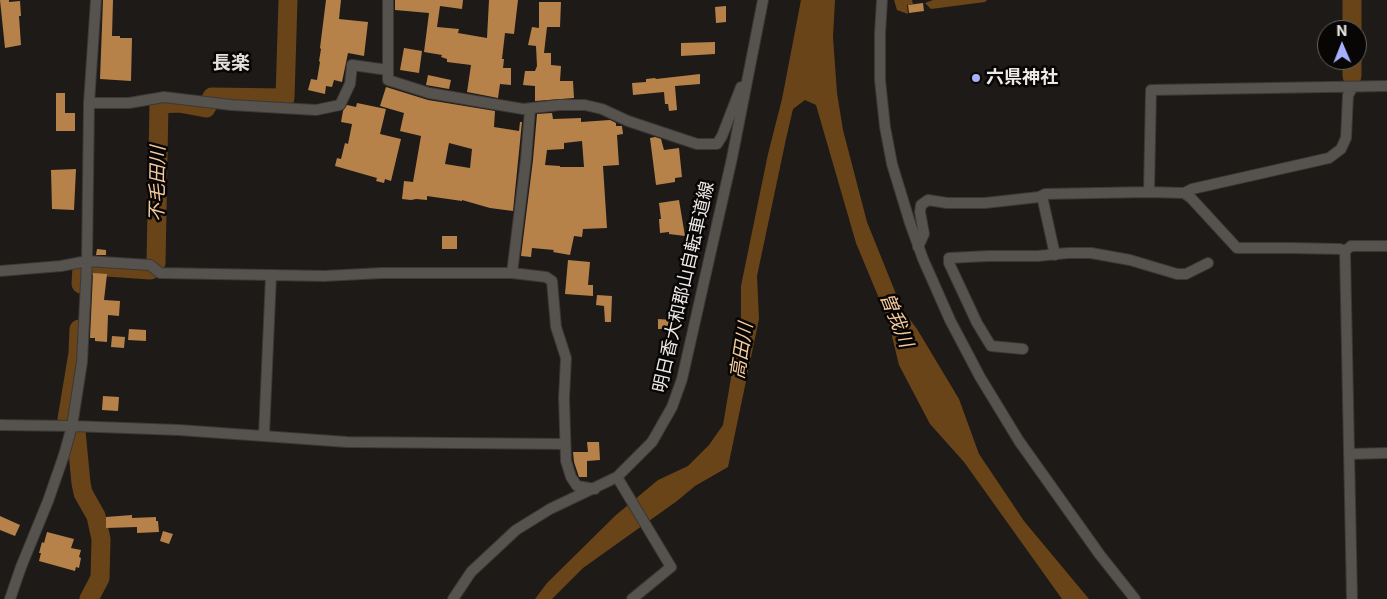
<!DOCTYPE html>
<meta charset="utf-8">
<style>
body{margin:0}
#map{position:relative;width:1387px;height:599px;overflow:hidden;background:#1e1a17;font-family:Inter,sans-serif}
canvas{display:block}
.north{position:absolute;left:1317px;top:20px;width:50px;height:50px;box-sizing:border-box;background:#070605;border:1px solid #63615f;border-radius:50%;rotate:359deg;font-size:14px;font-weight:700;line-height:20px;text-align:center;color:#ece9e7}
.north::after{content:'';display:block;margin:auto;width:18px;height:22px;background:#a5b1fc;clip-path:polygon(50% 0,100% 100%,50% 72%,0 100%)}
</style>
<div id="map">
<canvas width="1387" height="599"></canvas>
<div class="north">N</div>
</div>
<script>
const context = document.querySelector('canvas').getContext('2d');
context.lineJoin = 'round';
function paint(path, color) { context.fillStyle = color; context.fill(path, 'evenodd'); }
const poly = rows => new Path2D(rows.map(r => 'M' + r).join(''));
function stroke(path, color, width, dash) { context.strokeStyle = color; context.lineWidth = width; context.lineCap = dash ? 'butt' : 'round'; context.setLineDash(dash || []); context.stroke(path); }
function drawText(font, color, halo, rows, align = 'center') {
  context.font = font + ' Inter,"Noto Sans JP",sans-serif'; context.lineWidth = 5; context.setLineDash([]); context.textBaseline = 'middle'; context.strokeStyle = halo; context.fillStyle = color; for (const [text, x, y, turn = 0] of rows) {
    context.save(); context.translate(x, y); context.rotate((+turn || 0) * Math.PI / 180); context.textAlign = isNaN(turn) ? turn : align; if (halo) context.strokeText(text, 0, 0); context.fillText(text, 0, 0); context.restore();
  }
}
paint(poly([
 [894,0,912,0,913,4,907,5,908,14,897,10],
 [933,0,987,0,985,2,931,9,925,3]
]), '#6a4519');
paint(poly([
 [801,0,835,0,833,37,837,93,843,130,867,222,902,309,917,329,959,399,979,454,1024,521,1089,599,1062,599,964,462,930,424,899,365,888,320,856,243,816,105,805,100,793,109,786,139,757,276,759,319,728,467,695,486,677,501,583,568,552,599,535,599,547,583,616,515,658,480,688,466,709,445,723,425,741,319,741,286,768,154,782,99]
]), '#694418');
stroke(poly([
 [1352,0,1352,30],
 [1352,60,1352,76],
 [81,284,82,267,93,266,150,270,156,263,159,104,179,103,206,108,212,97,285,98,288,0],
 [67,419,78,353,79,329],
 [76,431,81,483,83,493,96,516,101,539,100,578,89,599]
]), '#694418', 19);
paint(poly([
 [0,0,9,0,9,2,20,1,21,16,19,16,21,45,5,48],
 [103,0,113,0,112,36,120,36,120,38,132,38,131,81,100,79],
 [326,0,341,0,339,19,368,22,364,56,348,53,342,82,334,80,332,87,326,86,325,94,308,90,311,79,317,80,320,62,319,61,321,49,320,48],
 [395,0,463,0,462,9,440,6,437,27,459,29,458,33,487,38,489,0,518,0,514,34,505,33,502,59,504,59,503,68,511,68,511,85,500,84,498,98,467,92,471,65,447,62,447,59,441,57,442,55,424,52,429,13,395,10],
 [539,2,561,2,560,27,547,27,544,53,551,53,551,65,561,66,560,81,573,81,574,98,535,101,535,86,523,85,525,71,535,71,537,66,536,46,528,45,532,27,539,28],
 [923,3,924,11,909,13,908,5],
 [726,6,726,22,716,23,715,7],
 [715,42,715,54,681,56,681,43],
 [404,48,422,51,419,73,400,70],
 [700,74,700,84,675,86,677,110,669,111,668,104,665,104,664,92,633,95,632,83,646,82,646,79,655,78,656,79],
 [428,75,451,80,449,89,426,85],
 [386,87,428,100,495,111,494,127,519,131,520,122,522,122,513,211,490,208,462,200,462,201,427,196,427,200,416,199,411,200,402,199,404,181,413,182,421,136,400,131,404,113,380,106],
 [449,143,472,149,470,168,445,164],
 [56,93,65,93,65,113,75,113,75,131,56,131],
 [357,103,386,109,380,134,401,139,391,181,385,179,384,183,376,181,377,178,335,166,337,158,341,159,345,143,348,144,352,124,341,122,343,111,347,105,356,107],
 [552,113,553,119,581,118,581,122,610,120,616,123,616,126,622,126,623,134,617,135,619,165,603,166,607,228,583,229,582,237,574,236,570,255,553,252,554,250,532,248,531,257,521,256,533,160,537,114],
 [582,141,584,167,560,167,560,166,545,165,547,150,564,149,564,143],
 [655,137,661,139,664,150,679,148,682,177,675,178,675,182,656,185,650,138],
 [76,169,74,210,52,209,51,170],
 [679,200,685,236,669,234,669,232,660,233,659,219,661,219,659,203],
 [442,236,457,236,457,249,442,249],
 [97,249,106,250,106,255,96,255],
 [568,260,590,262,588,285,593,285,593,296,565,294],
 [93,273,107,274,104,300,120,301,119,316,108,315,107,342,95,341,95,338,90,338],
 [597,295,612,296,611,322,605,322,604,306,596,305],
 [658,319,672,320,672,329,658,329],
 [129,329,146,330,146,341,128,340],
 [112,336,125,337,124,348,111,347],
 [103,396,119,397,118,411,102,410],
 [587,442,599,442,600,460,587,461,587,477,579,477,574,462,573,452,588,452],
 [132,515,132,518,156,517,156,521,158,521,159,532,137,533,137,527,106,528,106,517],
 [0,516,20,525,15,536,0,530],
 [163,531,173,534,169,544,160,541],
 [47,532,74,539,71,548,81,550,79,557,81,558,79,568,76,567,75,571,39,561,41,553,39,553,42,542,44,543]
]), '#b6824a');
const minor = poly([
 [388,0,388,80,429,93,523,109,559,105,585,105,602,109,628,121,697,144,717,144,722,136,741,87],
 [882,0,880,34,880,80,885,127,892,164,910,223,923,259,950,320,980,377,1019,441,1100,555,1135,599],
 [89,103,129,103,164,97,231,105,316,110,340,105,350,84,352,65,388,70],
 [1149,192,1151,90,1387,86],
 [1184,193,1191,198,1237,248,1292,248,1340,249,1345,251],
 [1042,196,1055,255],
 [918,247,924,234,920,212,921,205,928,200,947,203,985,203,1039,197,1045,194,1149,192,1184,193,1192,189,1329,158,1341,149,1346,138,1348,95,1353,87],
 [1345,251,1352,599],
 [1345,251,1351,246,1387,246],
 [0,271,61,266,87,261,150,265,160,273,324,276,382,273,512,273,546,277,552,281,556,327,566,358,564,398,566,461,571,477,577,486,595,489],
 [512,273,526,159,530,110],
 [1023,349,991,346,977,323,949,263,949,258,988,256,1038,256,1068,253,1091,253,1130,260,1177,274,1186,274,1208,263],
 [0,425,72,426,179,430,347,442,564,444],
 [264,435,271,276],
 [1350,454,1387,453],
 [617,477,671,567,632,599],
 [10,599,21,567,48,501,64,455,72,426,82,362,87,261,89,103,96,0],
 [453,599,471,572,516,530,550,509,617,477,652,442,672,407,682,379,732,158,763,0]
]);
stroke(minor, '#3a3836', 12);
stroke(minor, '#56524e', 10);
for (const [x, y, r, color] of [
 [976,78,5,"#a5b1fc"]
]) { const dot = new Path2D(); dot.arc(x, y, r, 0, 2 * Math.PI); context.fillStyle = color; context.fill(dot); stroke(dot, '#070605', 2); }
drawText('bold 18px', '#ece9e7', '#070605', [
 ["六県神社",986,78]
], 'left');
drawText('18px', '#ece9e7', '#070605', [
 ["明日香大和郡山自転車道線",684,287,-77]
]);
drawText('bold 19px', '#e6e1dc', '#070605', [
 ["長楽",231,63]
]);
drawText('italic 19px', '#f5c99d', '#070605', [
 ["不毛田川",158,184,-89],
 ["曽我川",896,320,68],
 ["高田川",742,351,-81]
]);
</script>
